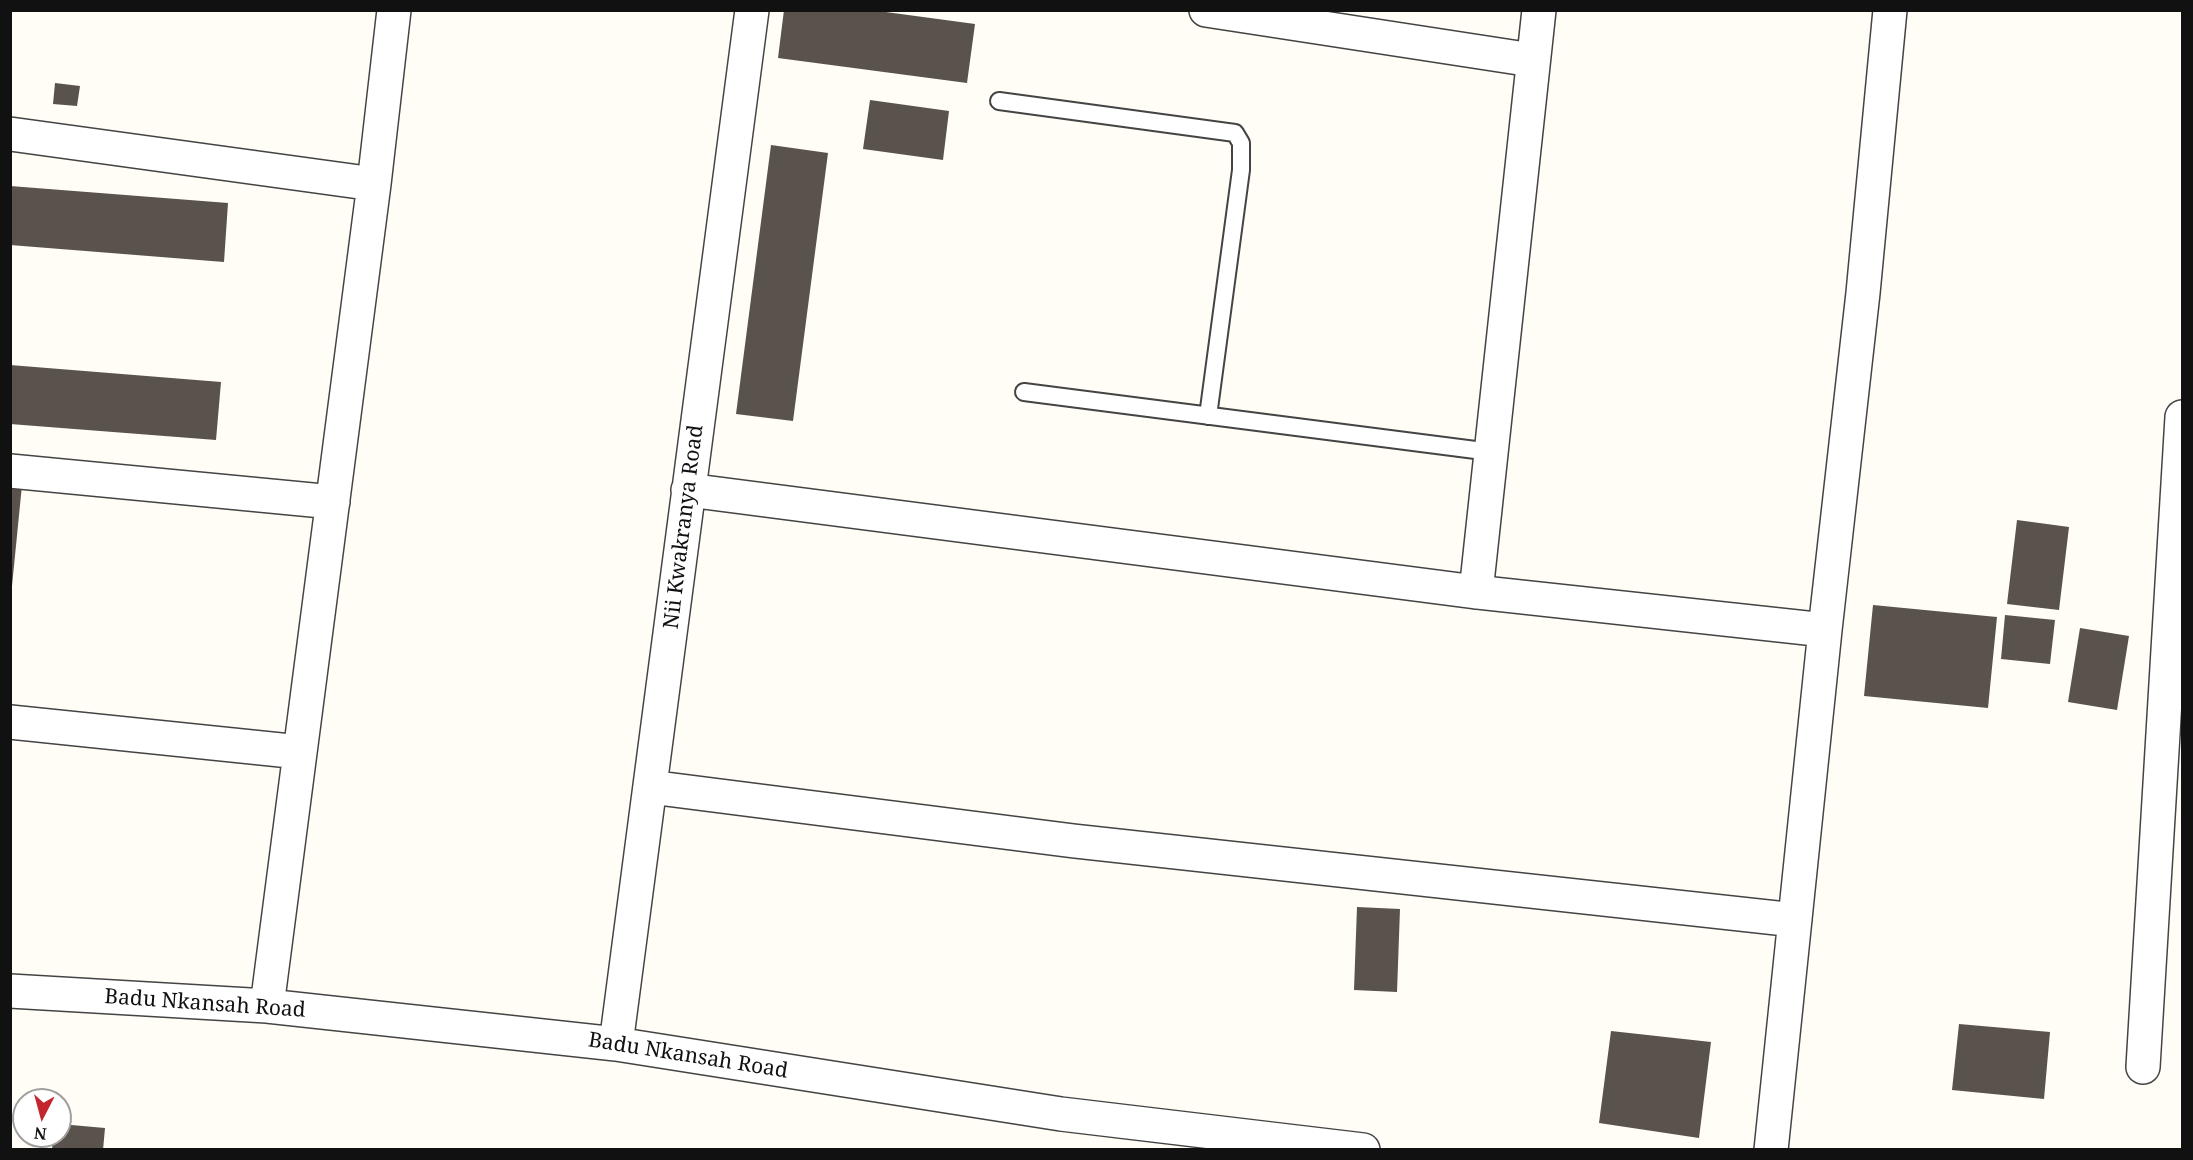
<!DOCTYPE html>
<style>
body{margin:0}
#map{position:relative;width:2193px;height:1160px;overflow:hidden;background:#fffdf5;font-family:"Noto Serif",serif}
canvas{display:block}
.frame{position:absolute;inset:0;border:12px solid #111;pointer-events:none}
.north{position:absolute;left:12px;top:1088px;width:60px;height:60px;box-sizing:border-box;background:#fff;border:2px solid #a0a0a0;border-radius:50%;rotate:186deg;font-size:16px;font-weight:700;line-height:24px;text-align:center;color:#111}
.north::after{content:'';display:block;margin:auto;width:21px;height:27px;background:#c4262e;clip-path:polygon(50% 0,100% 100%,50% 72%,0 100%)}
</style>
<div id="map">
<canvas width="2193" height="1160"></canvas>
<div class="frame"></div>
<div class="north">N</div>
</div>
<script>
const context = document.querySelector('canvas').getContext('2d');
context.lineJoin = 'round';
function paint(path, color) { context.fillStyle = color; context.fill(path, 'evenodd'); }
const poly = rows => new Path2D(rows.map(r => 'M' + r).join(''));
function stroke(path, color, width, dash) { context.strokeStyle = color; context.lineWidth = width; context.lineCap = dash ? 'butt' : 'round'; context.setLineDash(dash || []); context.stroke(path); }
function drawText(font, color, halo, rows, align = 'center') {
  context.font = font + ' "Noto Serif",serif'; context.lineWidth = 6; context.setLineDash([]); context.textBaseline = 'middle'; context.strokeStyle = halo; context.fillStyle = color; for (const [text, x, y, turn = 0] of rows) {
    context.save(); context.translate(x, y); context.rotate((+turn || 0) * Math.PI / 180); context.textAlign = isNaN(turn) ? turn : align; if (halo) context.strokeText(text, 0, 0); context.fillText(text, 0, 0); context.restore();
  }
}
paint(poly([
 [784,10,871,10,975,24,967,83,778,58],
 [55,83,80,86,77,106,53,104],
 [870,100,949,111,943,160,863,149],
 [771,145,828,153,793,421,736,414],
 [10,186,228,203,224,262,10,245],
 [10,365,221,382,216,440,10,424],
 [10,484,22,485,12,586,10,586],
 [2017,520,2069,527,2059,610,2007,604],
 [1873,605,1997,617,1988,708,1864,696],
 [2005,615,2055,620,2050,664,2001,659],
 [2080,628,2129,636,2117,710,2068,702],
 [1357,907,1400,909,1397,992,1354,990],
 [1959,1024,2050,1032,2044,1099,1952,1090],
 [1611,1031,1711,1042,1699,1138,1599,1123],
 [60,1124,105,1128,103,1150,52,1150,53,1136,60,1136]
]), '#5a524d');
const lane = poly([
 [999,101,1235,133,1241,143,1241,170,1208,416],
 [1024,392,1491,452]
]);
const street = poly([
 [1206,10,1532,60],
 [10,134,374,184],
 [10,471,333,502],
 [688,490,1476,592,1825,630],
 [1476,592,1539,10],
 [10,722,300,752],
 [650,787,1074,841,1795,920],
 [10,991,267,1006,616,1044,1061,1114,1363,1150],
 [267,1006,374,184,394,10],
 [616,1044,752,10],
 [2143,1067,2182,417],
 [1771,1150,1825,630,1863,293,1890,10]
]);
stroke(lane, '#444', 20);
stroke(street, '#444', 36);
stroke(lane, '#fff', 16);
stroke(street, '#fff', 33);
drawText('21px', '#111', '#fff', [
 ["Nii Kwakranya Road",684,527,-83],
 ["Badu Nkansah Road",205,1004,4],
 ["Badu Nkansah Road",688,1056,9]
]);
</script>
